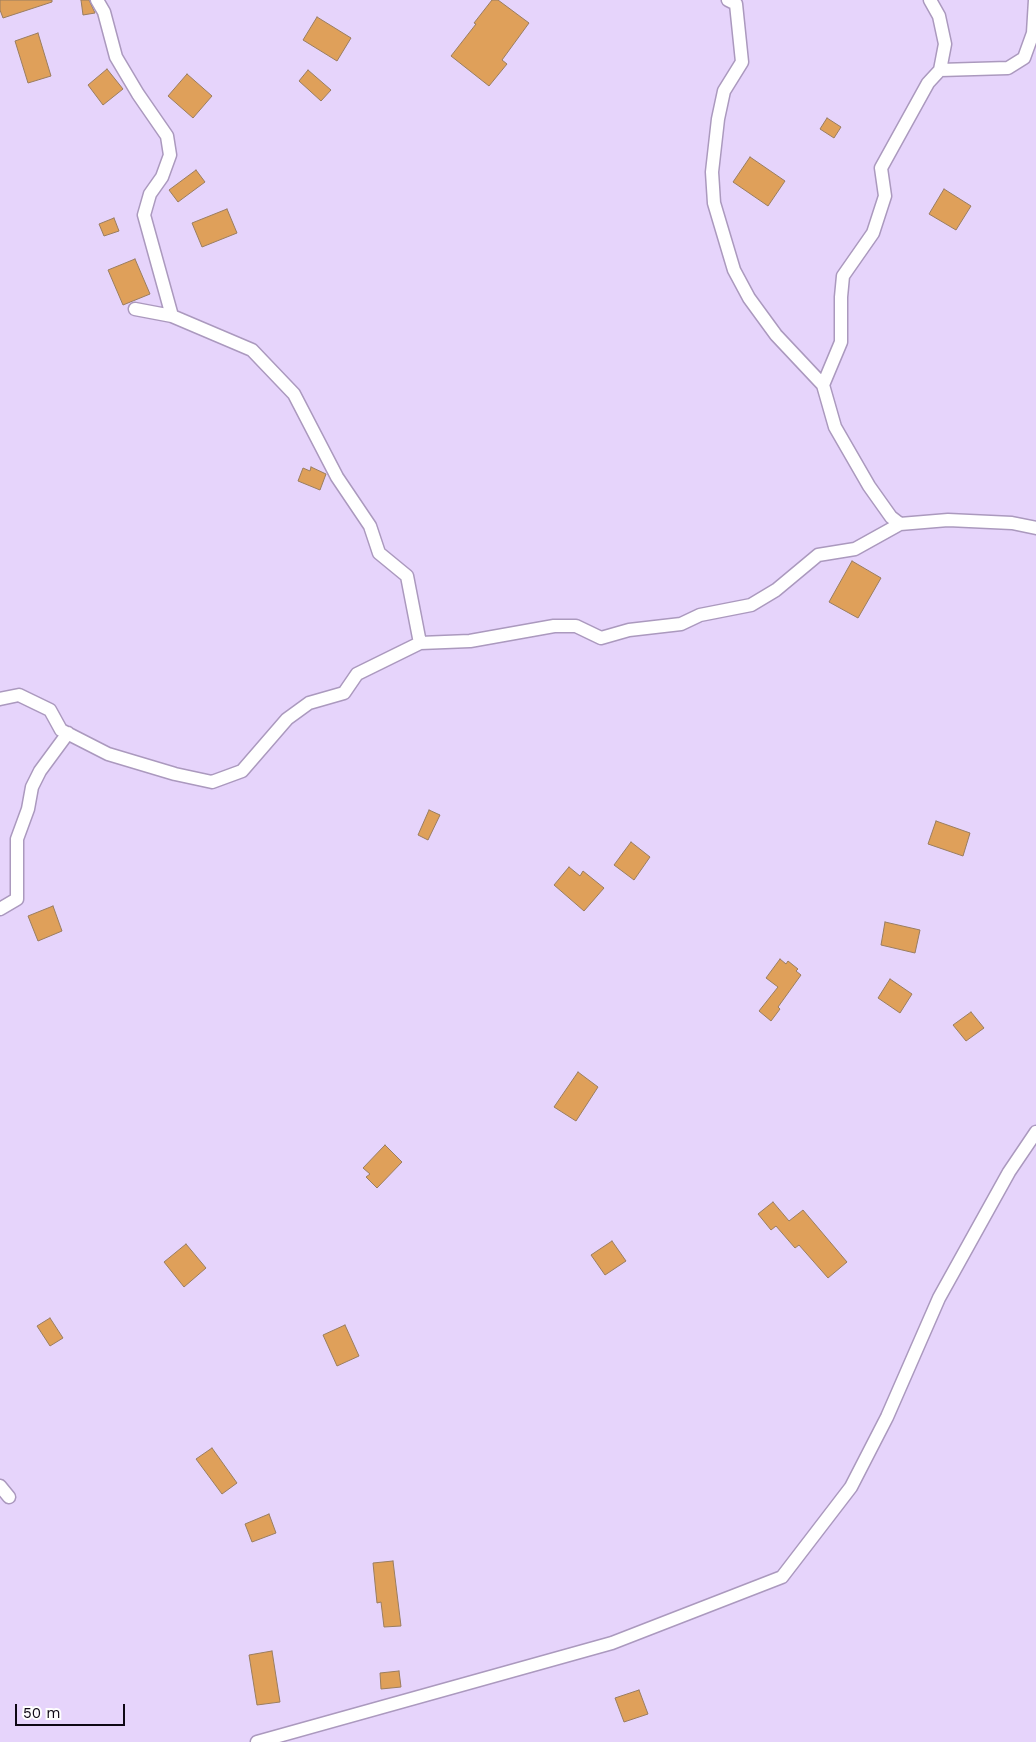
<!DOCTYPE html>
<style>
body{margin:0}
#map{position:relative;width:1036px;height:1742px;overflow:hidden;background:#e6d4fb;font-family:"Work Sans",sans-serif}
canvas{display:block}
.scale{position:absolute;left:15px;top:1704px;width:110px;height:22px;box-sizing:border-box;border:2px solid #0e0814;border-top:0;padding-left:6px;font-size:15px;line-height:18px;white-space:nowrap;color:#0e0814;-webkit-text-stroke:4px #fefefe;paint-order:stroke}
</style>
<div id="map">
<canvas width="1036" height="1742"></canvas>
<div class="scale">50 m</div>
</div>
<script>
const context = document.querySelector('canvas').getContext('2d');
context.lineJoin = 'round';
function paint(path, color) { context.fillStyle = color; context.fill(path, 'evenodd'); }
const poly = rows => new Path2D(rows.map(r => 'M' + r).join(''));
function stroke(path, color, width, dash) { context.strokeStyle = color; context.lineWidth = width; context.lineCap = dash ? 'butt' : 'round'; context.setLineDash(dash || []); context.stroke(path); }
const building = poly([
 [0,0,52,0,52,2,3,18,0,10,0,0],
 [81,0,89,0,95,13,83,15,81,0],
 [492,0,498,0,529,23,502,60,507,64,489,86,451,56,476,24,474,23,492,0],
 [317,17,351,38,337,61,303,40,317,17],
 [38,33,51,76,28,83,15,41,38,33],
 [107,69,123,89,103,105,88,85,107,69],
 [308,70,331,90,321,101,299,81,308,70],
 [187,74,212,96,193,118,168,96,187,74],
 [827,118,841,127,834,138,820,129,827,118],
 [750,157,785,181,768,206,733,182,750,157],
 [196,170,205,182,178,202,169,190,196,170],
 [944,189,971,206,956,230,929,214,944,189],
 [227,209,237,233,202,247,192,223,227,209],
 [114,218,119,231,104,236,99,224,114,218],
 [135,259,150,294,123,305,108,270,135,259],
 [311,467,326,474,320,490,298,481,303,468,310,471,311,467],
 [852,561,881,578,858,618,829,602,852,561],
 [429,810,440,815,428,840,418,835,429,810],
 [936,821,970,833,963,856,928,844,936,821],
 [631,842,650,857,634,880,614,865,631,842],
 [569,867,580,876,583,871,604,888,584,911,554,885,569,867],
 [53,906,62,931,38,941,28,916,53,906],
 [885,922,920,930,915,953,881,945,885,922],
 [780,959,786,964,788,961,798,969,796,971,801,975,778,1007,780,1009,771,1021,759,1011,778,987,766,978,780,959],
 [890,979,912,994,900,1013,878,998,890,979],
 [971,1012,984,1028,966,1041,953,1025,971,1012],
 [578,1072,598,1087,576,1121,554,1107,578,1072],
 [385,1145,402,1162,377,1188,366,1177,370,1174,363,1168,385,1145],
 [773,1202,789,1221,803,1210,847,1262,828,1278,799,1245,795,1248,776,1226,771,1230,758,1214,773,1202],
 [612,1241,626,1261,605,1275,591,1255,612,1241],
 [186,1244,206,1268,184,1287,164,1262,186,1244],
 [50,1318,63,1338,50,1346,37,1326,50,1318],
 [345,1325,359,1356,337,1366,323,1335,345,1325],
 [212,1448,237,1483,222,1494,196,1459,212,1448],
 [269,1514,276,1533,252,1542,245,1524,269,1514],
 [393,1561,401,1626,384,1627,381,1602,377,1603,373,1563,393,1561],
 [272,1651,280,1702,257,1705,249,1655,272,1651],
 [399,1671,401,1687,381,1689,380,1673,399,1671],
 [639,1690,648,1714,624,1722,615,1698,639,1690]
]);
paint(building, '#dfa05a');
stroke(building, '#9a7d5f', 1);
const street = poly([
 [97,0,104,12,116,57,138,94,167,136,170,155,162,177,150,194,144,215,172,316],
 [728,0,736,4,742,62,724,91,718,119,712,172,714,203,734,270,749,298,776,335,823,385,835,427,869,486,891,517,900,524,948,520,1012,523,1036,528],
 [940,70,1008,68,1024,58,1033,33,1035,0],
 [135,309,172,316,252,350,294,394,337,477,370,526,379,553,407,576,420,643],
 [823,385,841,342,841,297,843,276,873,233,885,196,881,168,928,83,940,70,945,44,939,16,930,0],
 [0,699,19,695,50,710,61,730,108,754,175,774,212,782,242,771,287,719,309,703,344,693,357,674,420,643,470,641,554,626,576,626,601,638,629,630,681,624,700,615,751,605,776,590,818,555,855,549,900,524],
 [0,909,17,899,17,839,28,809,32,787,40,771,68,733],
 [0,1486,9,1497],
 [257,1742,612,1643,782,1577,851,1487,887,1417,939,1298,1009,1172,1036,1132]
]);
stroke(street, '#ab99be', 15);
stroke(street, '#fff', 12);
</script>
